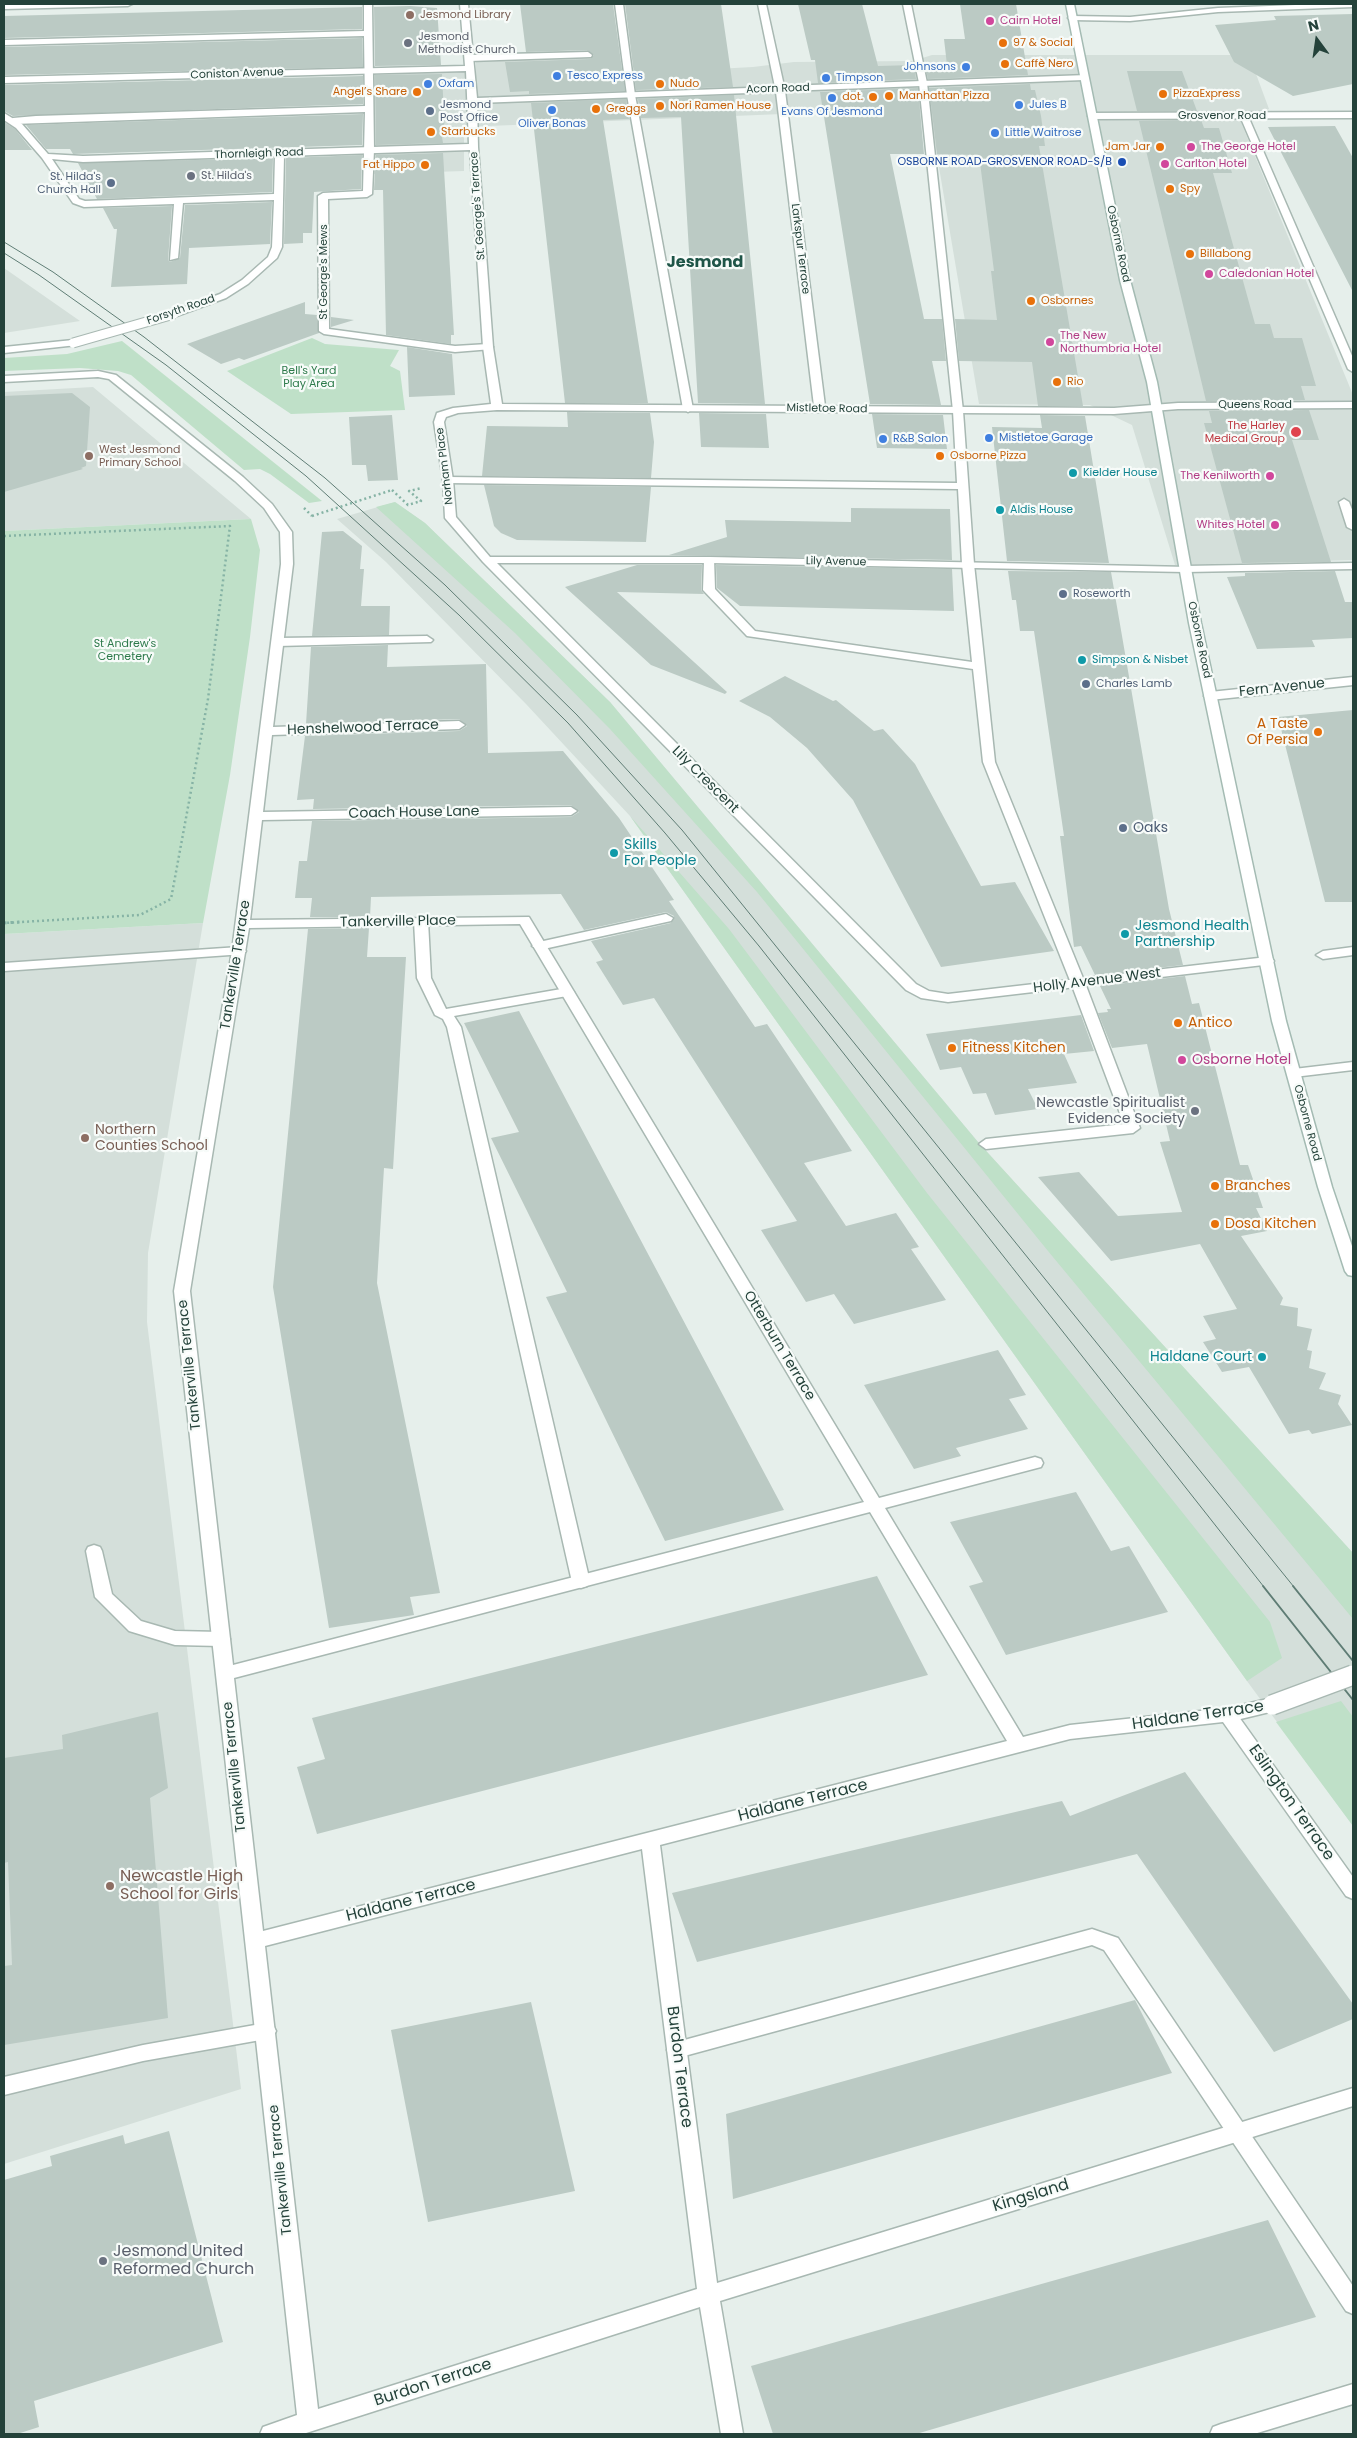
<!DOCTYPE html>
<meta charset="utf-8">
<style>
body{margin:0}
#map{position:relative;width:1357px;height:2438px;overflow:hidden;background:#e6efeb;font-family:Poppins,sans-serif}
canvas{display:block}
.frame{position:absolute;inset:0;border:5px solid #24423a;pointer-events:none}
.north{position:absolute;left:1292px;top:15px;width:50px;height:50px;-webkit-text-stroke:4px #f7fbf9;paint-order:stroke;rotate:346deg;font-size:14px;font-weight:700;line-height:20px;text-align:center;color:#24423a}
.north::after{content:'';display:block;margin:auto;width:18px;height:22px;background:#24423a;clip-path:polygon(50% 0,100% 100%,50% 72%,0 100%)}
</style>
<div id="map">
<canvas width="1357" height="2438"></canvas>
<div class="frame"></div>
<div class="north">N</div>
</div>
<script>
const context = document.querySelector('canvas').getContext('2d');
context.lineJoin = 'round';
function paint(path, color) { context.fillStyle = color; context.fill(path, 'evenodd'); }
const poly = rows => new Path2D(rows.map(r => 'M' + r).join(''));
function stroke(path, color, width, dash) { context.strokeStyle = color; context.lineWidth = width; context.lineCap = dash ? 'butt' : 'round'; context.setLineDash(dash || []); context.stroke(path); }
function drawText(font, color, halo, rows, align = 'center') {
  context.font = font + ' Poppins,sans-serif'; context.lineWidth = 4.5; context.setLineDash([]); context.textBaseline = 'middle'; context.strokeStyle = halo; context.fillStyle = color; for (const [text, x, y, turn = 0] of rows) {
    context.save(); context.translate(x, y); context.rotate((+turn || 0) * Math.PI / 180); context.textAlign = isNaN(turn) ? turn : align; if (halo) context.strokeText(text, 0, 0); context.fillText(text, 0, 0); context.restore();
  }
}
paint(poly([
 [617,49,622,74,753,67,794,62,913,61,932,55,1249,55,1269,109,1241,122,1353,395,1353,560,1175,565,1132,425,1090,405,979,404,929,108,464,127,464,171,374,174,374,75,476,71,476,54],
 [4,268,80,321,4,333],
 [93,387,251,519,4,531,4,392],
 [395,502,425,523,610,702,978,1142,1353,1553,1353,1826,1247,1681,630,816,526,704,386,562,337,519],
 [203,923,148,1253,147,1322,241,2089,4,2164,4,934]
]), '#d4dfda');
paint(poly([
 [312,338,325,344,399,350,390,366,400,371,405,410,291,414,227,371],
 [122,341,322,501,309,503,270,474,260,469,244,470,131,375,118,371,80,368,4,371,4,358,67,354],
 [395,502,425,523,610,702,978,1142,1353,1553,1353,1619,1048,1251,757,892,610,729,515,633,376,507],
 [251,519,260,550,250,637,230,775,203,923,4,934,4,531],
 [630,816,729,929,927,1193,1270,1622,1282,1658,1247,1681],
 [1341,1701,1353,1717,1353,1826,1276,1722]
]), '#bfe0c8');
paint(poly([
 [520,4,613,4,625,91,529,94,529,91,510,92,505,62,591,59,594,55,588,50,526,52],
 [625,4,721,4,733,87,636,90],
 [798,4,862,4,878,66,914,65,916,79,818,83,815,60,811,60],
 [960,4,1016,4,1028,75,928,79,925,65,947,65,944,39,965,39],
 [410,6,437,8,441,65,375,66,374,7],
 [362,7,362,29,4,38,4,16],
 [1353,14,1353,84,1293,96,1234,62,1215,25,1276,20,1274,16],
 [362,38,363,67,4,75,4,47],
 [1127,71,1182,71,1197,111,1137,111],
 [442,74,445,137,442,137,443,143,376,145,375,75],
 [363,76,363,104,13,116,4,111,4,85],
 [1030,84,1031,90,1035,90,1041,116,1045,146,1039,146,1083,406,1038,406,1032,362,959,361,955,319,997,320,991,271,994,271,979,155,937,154,929,88],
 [918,88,924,154,890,154,924,319,942,319,946,361,932,361,941,405,870,404,820,92],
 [734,95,765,404,698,403,681,117,641,118,638,99],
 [626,99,629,119,603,120,648,403,565,403,531,103],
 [363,114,362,145,73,154,70,149,46,149,26,125],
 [1201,120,1204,128,1219,128,1232,173,1213,173,1255,324,1270,324,1274,338,1302,338,1316,386,1301,386,1305,400,1206,401,1139,121],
 [4,122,15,129,32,150,4,150],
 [1335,126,1353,158,1353,292,1268,127],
 [443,153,454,335,451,335,451,344,386,335,383,190,374,190,376,155],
 [362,155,361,189,314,192,312,233,303,233,303,243,284,244,286,158],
 [273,158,272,192,97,199,78,163],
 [272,202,270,244,189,248,187,284,111,287,117,229,114,229,103,208,172,206,168,260,170,262,180,258,185,205],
 [305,302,305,314,317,315,319,333,244,360,239,358,221,364,187,344],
 [331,317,354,320,331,327],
 [407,347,452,354,455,395,409,397],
 [72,393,90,407,86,466,81,468,83,469,4,492,4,396],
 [1309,410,1319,440,1292,440,1331,562,1242,563,1204,423,1212,423,1209,411],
 [567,412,650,413,654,442,651,478,482,476,487,426,568,427],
 [699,413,766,414,769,448,701,447],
 [872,414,943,415,947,449,877,448],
 [392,415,398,480,368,481,366,465,352,465,349,417],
 [1040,415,1085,416,1109,563,1007,561,992,427,1042,428],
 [484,485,651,487,646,542,517,540,501,533,494,526],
 [851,508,950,509,952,560,669,555,727,537,725,520,851,522],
 [343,531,362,546,360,569,364,569,361,606,390,606,389,635,312,636,322,532],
 [637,565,702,565,701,590,704,594,617,592,727,692,725,694,651,665,565,587],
 [716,565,952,569,954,611,740,606,717,588],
 [1008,571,1111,572,1169,909,1183,965,1095,975,1081,946,1074,947,1060,836,1064,836,1034,631,1020,631,1016,600,1012,600],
 [1335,571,1345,602,1353,602,1353,638,1312,640,1315,647,1257,649,1227,577,1245,576,1245,573],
 [388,645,387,667,486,664,488,753,563,751,619,818,674,900,669,901,755,1027,767,1024,852,1151,804,1163,846,1226,896,1213,919,1247,911,1249,946,1300,854,1324,834,1294,806,1302,761,1230,797,1221,654,998,623,1005,596,962,603,960,591,941,671,923,674,916,666,912,584,930,561,894,371,897,370,917,310,917,312,898,295,898,299,861,307,861,312,821,571,817,579,812,571,805,313,809,314,799,297,800,305,736,459,731,467,726,459,719,306,724,311,647],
 [785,676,833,701,836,700,874,731,883,729,915,764,981,886,1015,882,1054,951,941,967,853,800,807,748,770,717,739,701],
 [1353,710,1353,902,1325,902,1278,717],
 [369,928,367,957,406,957,393,1169,384,1168,377,1283,440,1593,410,1597,414,1615,329,1628,273,1287,308,929],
 [1185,976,1192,1004,1199,1003,1240,1165,1248,1165,1263,1208,1256,1208,1267,1231,1241,1236,1283,1298,1280,1305,1298,1308,1297,1326,1312,1329,1307,1350,1312,1351,1309,1368,1326,1373,1319,1389,1341,1395,1338,1404,1352,1425,1312,1434,1309,1430,1289,1434,1249,1367,1222,1372,1203,1342,1216,1339,1203,1316,1237,1309,1200,1244,1111,1261,1038,1177,1079,1172,1118,1216,1182,1212,1160,1142,1170,1141,1147,1044,1112,1048,1098,1013,1108,1012,1107,1009,1111,1009,1100,986],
 [519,1011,784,1510,665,1541,546,1297,567,1292,491,1138,519,1132,464,1023],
 [1081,1015,1094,1051,1064,1054,1077,1083,1028,1089,1038,1109,995,1115,986,1093,973,1094,961,1067,940,1070,926,1034],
 [998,1350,1026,1395,1009,1399,1028,1429,956,1448,961,1456,914,1469,864,1385],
 [1076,1492,1111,1551,1129,1546,1168,1612,1006,1655,969,1586,983,1582,950,1522],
 [877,1576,928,1675,317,1834,297,1767,325,1759,312,1718],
 [158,1712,168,1788,150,1798,168,2018,4,2045,4,1966,12,1965,8,1862,4,1863,4,1758,63,1749,62,1735],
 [1185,1772,1353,2004,1353,2019,1274,2052,1137,1854,697,1962,672,1893,1062,1801,1070,1816],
 [1135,2000,1172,2073,733,2199,726,2114],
 [531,2002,575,2191,428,2222,391,2030],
 [169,2131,223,2342,34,2401,39,2427,17,2434,4,2434,4,2180,52,2166,50,2156,123,2135,125,2144],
 [1268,2220,1316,2317,916,2434,773,2434,751,2366]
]), '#bbcac4');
const service = poly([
 [364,4,372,4,374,150,372,194,367,197,328,199,329,329,455,346,488,344,493,347,492,349,455,352,324,334,319,331,318,196,323,193,363,191,365,112,13,124,9,121,13,118,36,116,365,106,364,36,4,45,4,40,364,31,364,4],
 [615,4,623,4,635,95,693,409,688,412,683,409,627,95,615,4],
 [903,4,911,4,927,83,963,411,974,564,995,762,1085,983,1140,1128,1133,1133,986,1149,979,1144,986,1139,1124,1124,1071,983,983,762,973,669,747,636,703,590,704,560,706,558,714,558,715,589,755,631,972,662,962,564,958,489,448,483,443,480,448,477,957,483,953,411,919,83,903,4],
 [588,52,592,55,591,57,469,61,465,58,469,55,588,52],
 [1244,113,1248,116,1353,358,1353,372,1348,369,1240,116,1244,113],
 [1344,499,1349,502,1353,512,1353,530,1347,527,1339,502,1344,499],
 [1353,563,1353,569,1185,572,1179,569,1185,566,1353,563],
 [427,636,433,640,431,642,278,646,272,642,278,638,427,636],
 [666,914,673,918,671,921,539,950,532,946,539,942,666,914],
 [421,917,428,921,431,978,446,1009,567,988,574,992,567,996,454,1016,461,1027,590,1582,587,1586,581,1588,575,1586,572,1582,447,1027,443,1019,435,1015,417,978,414,921,421,917],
 [239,947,246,951,244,954,4,971,4,963,239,947],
 [1353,1062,1353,1070,1294,1077,1287,1073,1294,1069,1353,1062],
 [94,1545,100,1547,102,1551,112,1594,141,1621,175,1631,221,1632,227,1634,230,1639,227,1644,221,1646,175,1645,129,1631,95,1597,86,1551,88,1547,94,1545],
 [1092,1929,1118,1938,1353,2286,1353,2314,1346,2311,1104,1950,1092,1945,677,2058,670,2056,667,2050,670,2044,677,2042,1092,1929],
 [266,2023,273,2025,276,2031,273,2037,266,2039,143,2061,4,2095,4,2077,143,2045,266,2023],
 [1353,2384,1353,2404,1254,2434,1210,2434,1213,2427,1221,2424,1353,2384]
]);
const pedestrian = poly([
 [1272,1698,1278,1700,1281,1705,1278,1710,1228,1722,1222,1720,1219,1715,1222,1710,1228,1708,1272,1698]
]);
const minor = poly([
 [132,4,128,6,4,9,4,5,132,4],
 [460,4,468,4,477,98,775,87,758,4,766,4,784,86,1087,75,1088,77,1084,80,785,91,825,406,1114,408,1178,403,1353,402,1353,408,1178,409,1114,414,497,410,458,413,446,417,444,422,453,480,456,517,490,557,710,557,1189,567,1189,571,1185,572,710,563,497,563,916,984,929,991,948,994,1267,957,1272,958,1274,961,1272,964,948,1002,921,998,906,990,483,562,445,518,443,480,434,422,437,413,453,408,491,404,483,347,470,150,284,156,282,247,277,258,248,284,226,298,174,317,171,316,171,312,220,294,242,280,268,257,272,247,274,200,183,203,178,258,170,260,174,204,84,207,73,203,42,158,16,128,4,120,4,113,22,124,48,154,83,156,469,144,466,71,4,83,4,77,465,66,460,4],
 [776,92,814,406,502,404,493,347,478,147,477,103,776,92],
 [275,156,274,194,85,201,79,199,52,159,83,162,275,156],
 [1321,4,1353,4,1353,7,1218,12,1130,21,1072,20,1068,18,1072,16,1130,17,1218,8,1321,4],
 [1353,112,1353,118,1092,119,1088,116,1092,113,1353,112],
 [73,340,77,341,77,345,4,353,4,347,73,340],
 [98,371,116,375,243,477,272,504,292,532,293,564,273,727,459,721,465,725,459,729,272,735,263,812,571,807,577,811,571,815,262,820,250,920,529,917,879,1498,1035,1457,1041,1459,1043,1463,1041,1467,885,1508,1023,1737,1070,1725,1228,1708,1234,1710,1353,1877,1353,1899,1346,1896,1223,1722,1070,1739,660,1845,717,2283,1353,2088,1353,2106,720,2301,743,2434,721,2434,700,2307,303,2434,260,2434,263,2427,297,2415,174,1291,232,951,281,564,280,532,264,508,235,481,109,379,98,377,4,382,4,376,98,371],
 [520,924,864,1502,233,1665,190,1291,249,928,520,924],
 [870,1512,1007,1741,263,1931,234,1678,870,1512],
 [642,1849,697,2289,318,2409,265,1946,642,1849],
 [1353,677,1353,685,1210,700,1204,696,1210,692,1353,677],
 [1353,947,1353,955,1323,959,1316,955,1323,951,1353,947]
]);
const secondary = poly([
 [1066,4,1074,4,1130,280,1157,382,1201,623,1286,1021,1332,1187,1353,1249,1353,1276,1348,1275,1345,1271,1318,1187,1272,1021,1189,623,1147,382,1120,280,1066,4]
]);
stroke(service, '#a8b8b2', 3);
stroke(pedestrian, '#a8b8b2', 3);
stroke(minor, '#a8b8b2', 3);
stroke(secondary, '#a4bbb3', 3);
stroke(poly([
 [392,490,408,505,421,501,409,491,422,488],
 [304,508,312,516],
 [4,536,230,526,208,699,171,899,140,915,4,923]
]), '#86b3a5', 2.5, [2, 3]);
stroke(poly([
 [4,923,21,922]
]), '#86b3a5', 3, [2.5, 4]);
paint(service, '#fff');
paint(pedestrian, '#fff');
paint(minor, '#fff');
paint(secondary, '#fff');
stroke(poly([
 [4,242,53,272,144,337,325,478,445,585,577,715,682,830,1294,1587],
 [4,253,39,275,166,365,306,476,459,615,568,723,665,833,759,946,1264,1587]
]), '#5f7d75', 1);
stroke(poly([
 [1263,1586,1353,1700],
 [1293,1586,1353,1661]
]), '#5f7d75', 2);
const pedestrianBridge = poly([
 [1272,1705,1353,1675]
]);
const minorBridge = poly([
 [73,343,174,314]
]);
stroke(pedestrianBridge, '#a8b8b2', 22, []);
stroke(minorBridge, '#a8b8b2', 11, []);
stroke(poly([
 [312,516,392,490]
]), '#86b3a5', 2.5, [2, 3]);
stroke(pedestrianBridge, '#fff', 19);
stroke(minorBridge, '#fff', 9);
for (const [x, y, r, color] of [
 [410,15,5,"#8d6e63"],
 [990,21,5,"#d1479c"],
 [408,43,5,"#6b7280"],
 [1003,43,5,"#e8710a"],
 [1005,64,5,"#e8710a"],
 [966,67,5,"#3f7fe0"],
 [557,76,5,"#3f7fe0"],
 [826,78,5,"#3f7fe0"],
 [428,84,5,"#3f7fe0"],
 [660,84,5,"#e8710a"],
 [417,92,5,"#e8710a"],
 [1163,94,5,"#e8710a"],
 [889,96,5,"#e8710a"],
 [873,97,5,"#e8710a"],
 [832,98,5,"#3f7fe0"],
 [1019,105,5,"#3f7fe0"],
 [660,106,5,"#e8710a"],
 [596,109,5,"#e8710a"],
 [552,110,5,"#3f7fe0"],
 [430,111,5,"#5c6f8a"],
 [431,132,5,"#e8710a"],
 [995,133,5,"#3f7fe0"],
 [1160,147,5,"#e8710a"],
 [1191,147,5,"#d1479c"],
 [1122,162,5,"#1a4fb4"],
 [1165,164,5,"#d1479c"],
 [425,165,5,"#e8710a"],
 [191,176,5,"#6b7280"],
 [111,183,5,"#5c6f8a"],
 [1170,189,5,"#e8710a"],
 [1190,254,5,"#e8710a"],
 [1209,274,5,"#d1479c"],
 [1031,301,5,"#e8710a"],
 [1050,342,5,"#d1479c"],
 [1057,382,5,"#e8710a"],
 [1296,432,6,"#e0444e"],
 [989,438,5,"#3f7fe0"],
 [883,439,5,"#3f7fe0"],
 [89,456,5,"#8d6e63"],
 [940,456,5,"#e8710a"],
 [1073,473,5,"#0f9aa8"],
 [1270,476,5,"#d1479c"],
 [1000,510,5,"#0f9aa8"],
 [1275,525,5,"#d1479c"],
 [1063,594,5,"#5c6f8a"],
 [1082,660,5,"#0f9aa8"],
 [1086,684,5,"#5c6f8a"],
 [1318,732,5,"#e8710a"],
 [1123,828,5,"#5c6f8a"],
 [614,853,5,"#0f9aa8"],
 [1125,934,5,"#0f9aa8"],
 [1178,1023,5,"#e8710a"],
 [952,1048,5,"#e8710a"],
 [1182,1060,5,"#d1479c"],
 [1195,1111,5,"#6b7280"],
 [85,1138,5,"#8d6e63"],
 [1215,1186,5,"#e8710a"],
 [1215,1224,5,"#e8710a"],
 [1262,1357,5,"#0f9aa8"],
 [110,1886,5,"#8d6e63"],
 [103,2261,5,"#6b7280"]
]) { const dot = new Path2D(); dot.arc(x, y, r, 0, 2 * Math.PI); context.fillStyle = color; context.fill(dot); stroke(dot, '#f7fbf9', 2); }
drawText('11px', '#785e54', '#f7fbf9', [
 ["Jesmond Library",420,15],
 ["West Jesmond",99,450],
 ["Primary School",99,463]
], 'left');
drawText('11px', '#b23c85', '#f7fbf9', [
 ["Cairn Hotel",1000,21],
 ["The George Hotel",1201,147],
 ["Carlton Hotel",1175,164],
 ["Caledonian Hotel",1219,274],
 ["The New",1060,336],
 ["Northumbria Hotel",1060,349],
 ["The Kenilworth",1260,476,"right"],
 ["Whites Hotel",1265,525,"right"]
], 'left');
drawText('11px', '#5b616d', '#f7fbf9', [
 ["Jesmond",418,37],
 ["Methodist Church",418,50],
 ["St. Hilda's",201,176]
], 'left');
drawText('11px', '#c56008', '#f7fbf9', [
 ["97 & Social",1013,43],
 ["Caffè Nero",1015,64],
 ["Nudo",670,84],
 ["Angel’s Share",407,92,"right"],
 ["PizzaExpress",1173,94],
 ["Manhattan Pizza",899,96],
 ["dot.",863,97,"right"],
 ["Nori Ramen House",670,106],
 ["Greggs",606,109],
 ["Starbucks",441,132],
 ["Jam Jar",1150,147,"right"],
 ["Fat Hippo",415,165,"right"],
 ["Spy",1180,189],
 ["Billabong",1200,254],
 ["Osbornes",1041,301],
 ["Rio",1067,382],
 ["Osborne Pizza",950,456]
], 'left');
drawText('11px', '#366cbe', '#f7fbf9', [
 ["Johnsons",956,67,"right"],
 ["Tesco Express",567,76],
 ["Timpson",836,78],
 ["Oxfam",438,84],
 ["Jules B",1029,105],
 ["Evans Of Jesmond",832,112,"center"],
 ["Oliver Bonas",552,124,"center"],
 ["Little Waitrose",1005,133],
 ["Mistletoe Garage",999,438],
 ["R&B Salon",893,439]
], 'left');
drawText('11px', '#24423a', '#f7fbf9', [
 ["Coniston Avenue",237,74,-2],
 ["Acorn Road",778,89,-2],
 ["Grosvenor Road",1222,116],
 ["Thornleigh Road",259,154,-2],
 ["St. George's Terrace",478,206,-94],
 ["Osborne Road",1118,244,78],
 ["Larkspur Terrace",800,249,83],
 ["St George's Mews",324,272,-90],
 ["Forsyth Road",181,310,-19],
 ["Queens Road",1255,405],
 ["Mistletoe Road",827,409,1],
 ["Norham Place",445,466,-97],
 ["Lily Avenue",836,562,1],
 ["Osborne Road",1199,640,78],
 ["Osborne Road",1307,1123,75]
]);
drawText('11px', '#4e5e75', '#f7fbf9', [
 ["Jesmond",440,105],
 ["Post Office",440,118],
 ["St. Hilda's",101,177,"right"],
 ["Church Hall",101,190,"right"],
 ["Roseworth",1073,594],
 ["Charles Lamb",1096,684]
], 'left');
drawText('11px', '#164399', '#f7fbf9', [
 ["OSBORNE ROAD-GROSVENOR ROAD-S/B",1112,162]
], 'right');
drawText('11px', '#2d7a4b', '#f7fbf9', [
 ["Bell's Yard",309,371],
 ["Play Area",309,384],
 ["St Andrew's",125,644],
 ["Cemetery",125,657]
]);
drawText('11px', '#be3a42', '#f7fbf9', [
 ["The Harley",1285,426],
 ["Medical Group",1285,439]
], 'right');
drawText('11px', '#0d838f', '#f7fbf9', [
 ["Kielder House",1083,473],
 ["Aldis House",1010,510],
 ["Simpson & Nisbet",1092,660]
], 'left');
drawText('14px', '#24423a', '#f7fbf9', [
 ["Fern Avenue",1282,688,-6],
 ["Henshelwood Terrace",363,728,-2],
 ["Lily Crescent",705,780,45],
 ["Coach House Lane",414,813,-1],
 ["Tankerville Place",398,922,-1],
 ["Tankerville Terrace",236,965,-81],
 ["Holly Avenue West",1097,981,-7],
 ["Otterburn Terrace",779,1346,59],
 ["Tankerville Terrace",190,1365,-96],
 ["Tankerville Terrace",235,1767,-96],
 ["Tankerville Terrace",281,2170,-96]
]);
drawText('14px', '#c56008', '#f7fbf9', [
 ["A Taste",1308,724,"right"],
 ["Of Persia",1308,740,"right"],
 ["Antico",1188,1023],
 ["Fitness Kitchen",962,1048],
 ["Branches",1225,1186],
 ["Dosa Kitchen",1225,1224]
], 'left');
drawText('14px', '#4e5e75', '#f7fbf9', [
 ["Oaks",1133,828]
], 'left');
drawText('14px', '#0d838f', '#f7fbf9', [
 ["Skills",624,845],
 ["For People",624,861],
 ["Jesmond Health",1135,926],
 ["Partnership",1135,942],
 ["Haldane Court",1252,1357,"right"]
], 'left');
drawText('14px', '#b23c85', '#f7fbf9', [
 ["Osborne Hotel",1192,1060]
], 'left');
drawText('14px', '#5b616d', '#f7fbf9', [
 ["Newcastle Spiritualist",1185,1103],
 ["Evidence Society",1185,1119]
], 'right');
drawText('14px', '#785e54', '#f7fbf9', [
 ["Northern",95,1130],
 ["Counties School",95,1146]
], 'left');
drawText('bold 16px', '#1f5548', '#f7fbf9', [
 ["Jesmond",705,263]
]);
drawText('16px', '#24423a', '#f7fbf9', [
 ["Haldane Terrace",1198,1716,-8],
 ["Haldane Terrace",803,1801,-14],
 ["Eslington Terrace",1291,1803,55],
 ["Haldane Terrace",411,1901,-14],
 ["Burdon Terrace",679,2067,83],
 ["Kingsland",1031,2196,-17],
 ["Burdon Terrace",433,2383,-18]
]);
drawText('16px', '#785e54', '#f7fbf9', [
 ["Newcastle High",120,1877],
 ["School for Girls",120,1895]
], 'left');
drawText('16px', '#5b616d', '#f7fbf9', [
 ["Jesmond United",113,2252],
 ["Reformed Church",113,2270]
], 'left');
</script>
